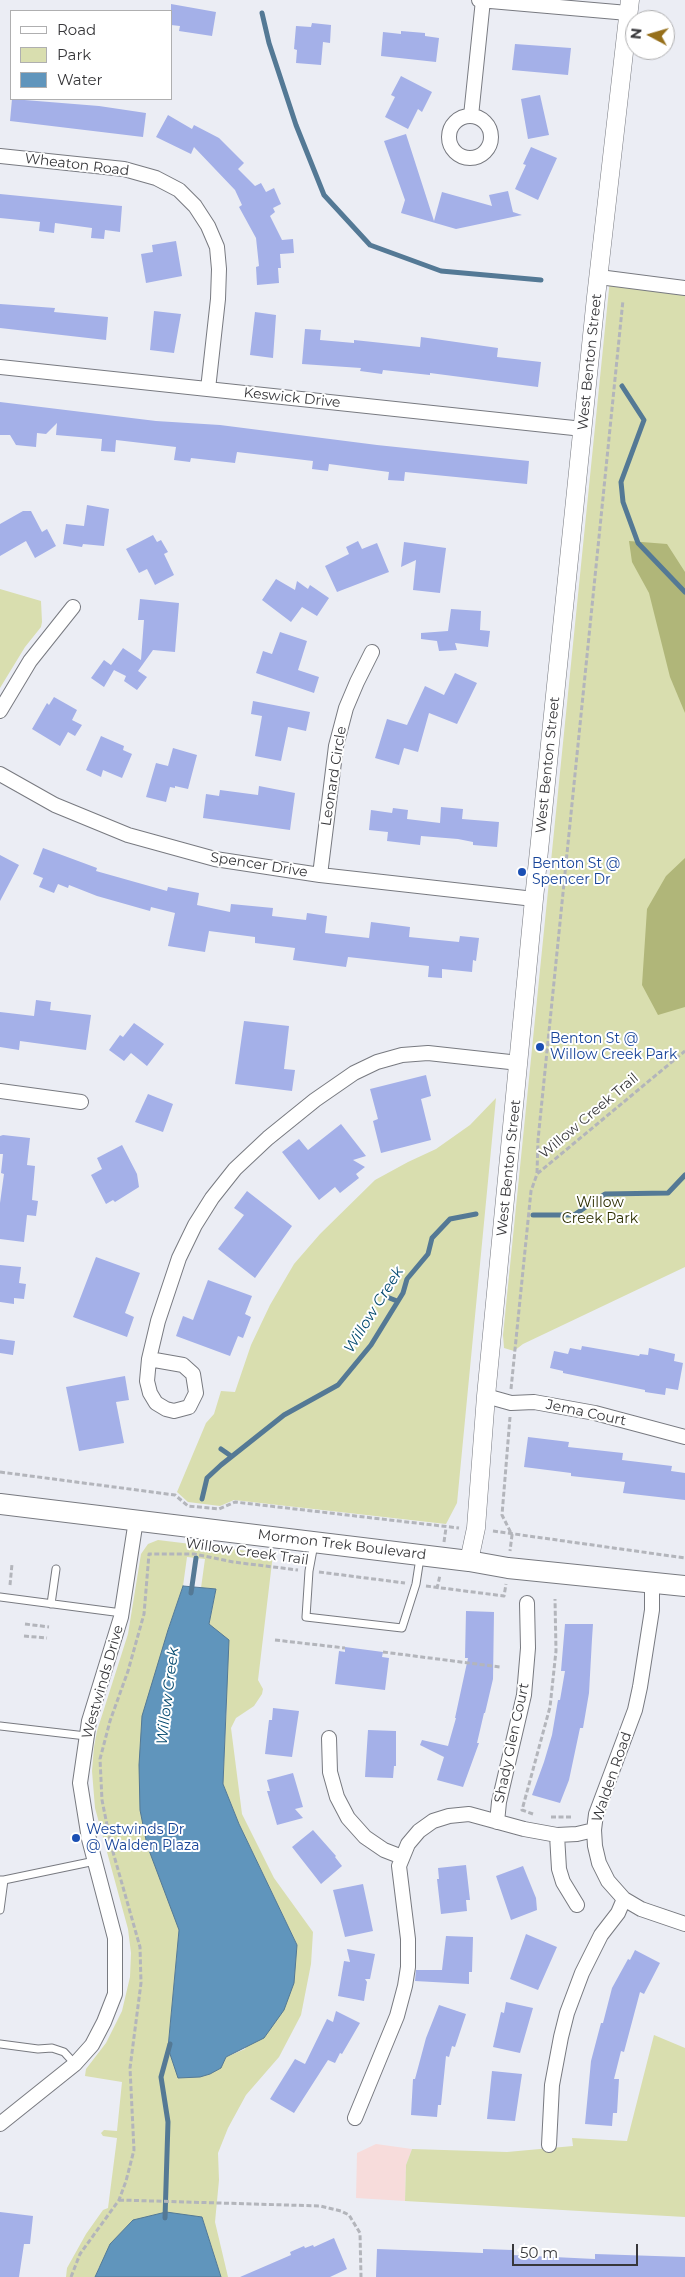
<!DOCTYPE html>
<style>
body{margin:0}
#map{position:relative;width:685px;height:2277px;overflow:hidden;background:#ebedf4;font-family:Montserrat,sans-serif}
canvas{display:block}
.legend{position:absolute;left:10px;top:10px;width:162px;height:90px;box-sizing:border-box;background:#fff;border:1px solid #afafb0;margin:0;padding:6px 9px;list-style:none;font-size:15px;color:#37373a}
.legend li{display:flex;align-items:center;gap:10px;height:25px}
.legend b{width:25px;border:1px solid #afafb0}
.north{position:absolute;left:625px;top:10px;width:50px;height:50px;box-sizing:border-box;background:#fff;border:1px solid #afafb0;border-radius:50%;rotate:276deg;font-size:14px;font-weight:700;line-height:20px;text-align:center;color:#37373a}
.north::after{content:'';display:block;margin:auto;width:18px;height:22px;background:#966f1a;clip-path:polygon(50% 0,100% 100%,50% 72%,0 100%)}
.scale{position:absolute;left:512px;top:2244px;width:126px;height:22px;box-sizing:border-box;border:2px solid #37373a;border-top:0;padding-left:6px;font-size:15px;line-height:18px;white-space:nowrap;color:#37373a;-webkit-text-stroke:4px #fff;paint-order:stroke}
</style>
<div id="map">
<canvas width="685" height="2277"></canvas>
<ul class="legend">
<li><b style="height:6px;background:#fff"></b>Road</li>
<li><b style="height:14px;background:#d9deaf"></b>Park</li>
<li><b style="height:14px;background:#6095bc"></b>Water</li>
</ul>
<div class="north">N</div>
<div class="scale">50 m</div>
</div>
<script>
const context = document.querySelector('canvas').getContext('2d');
context.lineJoin = 'round';
function paint(path, color) { context.fillStyle = color; context.fill(path, 'evenodd'); }
const poly = rows => new Path2D(rows.map(r => 'M' + r).join(''));
function stroke(path, color, width, dash) { context.strokeStyle = color; context.lineWidth = width; context.lineCap = dash ? 'butt' : 'round'; context.setLineDash(dash || []); context.stroke(path); }
function drawText(font, color, halo, rows, align = 'center') {
  context.font = font + ' Montserrat,sans-serif'; context.lineWidth = 4; context.setLineDash([]); context.textBaseline = 'middle'; context.strokeStyle = halo; context.fillStyle = color; for (const [text, x, y, turn = 0] of rows) {
    context.save(); context.translate(x, y); context.rotate((+turn || 0) * Math.PI / 180); context.textAlign = isNaN(turn) ? turn : align; if (halo) context.strokeText(text, 0, 0); context.fillText(text, 0, 0); context.restore();
  }
}
paint(poly([
 [376,2144,412,2149,406,2165,405,2201,356,2198,357,2153]
]), '#f7dcdb');
paint(poly([
 [610,279,685,288,685,1267,523,1344,514,1351,504,1348,503,1335],
 [0,589,41,601,42,622,41,627,25,647,0,688],
 [496,1098,457,1503,446,1524,234,1500,220,1506,188,1502,177,1492,206,1423,214,1414,221,1391,235,1392,251,1345,270,1305,294,1264,320,1234,375,1180,408,1162,436,1149,470,1125],
 [158,1540,273,1554,258,1680,263,1689,262,1694,254,1706,236,1718,231,1728,242,1814,274,1878,313,1932,311,1964,301,2015,279,2057,246,2095,228,2128,218,2153,219,2180,215,2222,228,2277,221,2277,202,2217,99,2267,95,2277,66,2277,67,2268,86,2234,103,2210,108,2208,117,2138,103,2136,101,2133,104,2130,117,2131,122,2082,85,2076,86,2069,106,2043,122,2011,130,1977,131,1953,128,1929,95,1808,92,1771,94,1747,97,1731,128,1634,141,1554,148,1544],
 [187,1557,205,1559,201,1588,216,1590,209,1624,227,1700,223,1784,239,1824,297,1945,245,2049,226,2057,168,2048,179,1930,168,1630,183,1586],
 [654,2035,685,2048,685,2217,405,2201,406,2165,412,2149,507,2152,573,2146,572,2138,627,2141]
]), '#d9deaf');
paint(poly([
 [629,541,667,544,685,572,685,713,670,677,649,593,632,562],
 [685,858,685,1007,658,1015,642,985,647,909,666,876]
]), '#b0b679');
const water = poly([
 [183,1586,216,1589,209,1624,229,1640,223,1784,239,1824,297,1945,294,1983,284,2010,264,2038,226,2057,221,2068,210,2074,200,2077,178,2078,168,2048,179,1930,147,1845,140,1810,139,1765,142,1716,168,1630,183,1586],
 [166,2212,202,2217,221,2277,95,2277,110,2244,133,2220,166,2212]
]);
paint(water, '#6095bc');
stroke(water, '#547995', 1);
stroke(poly([
 [262,13,269,43,296,125,324,195,370,245,441,271,541,280],
 [622,386,644,420,621,482,623,502,638,543,685,592],
 [533,1215,574,1215,605,1194,668,1193,685,1175],
 [387,1297,397,1301],
 [221,1449,231,1456],
 [202,1499,207,1478,221,1465,284,1415,338,1385,371,1345,403,1293,407,1279,428,1254,432,1238,450,1219,476,1214],
 [191,1593,196,1558],
 [165,2218,168,2122,161,2077,170,2044]
]), '#547995', 5);
paint(poly([
 [171,4,216,12,212,36,179,31,180,26,171,25],
 [312,23,331,25,330,43,323,42,321,65,296,63,297,50,294,49,296,26,311,27],
 [401,31,425,33,425,36,439,38,436,62,381,56,383,32,401,34],
 [515,44,571,48,568,75,512,70],
 [401,76,432,92,422,112,418,109,408,129,385,117,395,97,391,95],
 [540,95,549,135,528,139,521,99],
 [12,99,99,106,146,113,143,137,10,121],
 [168,115,192,129,194,125,219,138,244,163,238,169,255,186,261,183,266,192,274,188,281,204,273,208,275,212,270,216,282,240,293,239,294,253,280,254,281,268,278,268,279,283,257,285,256,267,259,266,256,238,239,207,242,205,235,190,194,147,191,154,156,137],
 [406,134,434,221,442,192,492,206,489,195,508,191,513,212,522,215,456,229,401,213,405,200,384,141],
 [531,147,557,158,538,200,515,189,526,165,523,164],
 [0,194,122,206,120,232,105,230,104,239,91,238,92,228,55,223,54,233,39,231,40,222,0,218],
 [176,241,182,276,146,283,141,254,153,252,152,245],
 [0,304,55,308,54,312,108,317,106,340,0,328],
 [154,311,181,314,174,353,150,350],
 [255,312,276,315,273,358,250,355],
 [305,329,321,330,320,340,354,343,354,340,420,347,421,337,498,348,497,357,541,362,538,387,430,373,430,375,383,370,382,374,360,371,361,368,302,364],
 [0,402,156,421,220,425,377,445,529,461,527,484,405,472,404,481,388,480,389,472,329,464,328,471,312,469,313,461,237,452,235,463,191,458,190,462,174,460,176,447,116,440,115,452,101,451,102,439,56,435,57,423,46,434,37,433,36,447,16,445,10,435,0,435],
 [87,505,109,509,104,546,83,544,82,547,63,544,66,524,84,526],
 [23,511,31,511,42,532,47,529,56,546,35,558,26,541,0,556,0,524],
 [153,535,157,542,161,540,168,552,164,554,174,575,155,585,147,569,139,573,126,549],
 [358,541,362,549,377,543,389,572,337,592,325,566,349,554,346,547],
 [404,542,446,548,440,593,413,590,416,560,401,567],
 [276,579,295,590,297,581,308,589,310,585,329,598,317,616,302,607,291,622,262,600],
 [140,599,179,603,175,652,153,650,138,671,147,677,137,690,124,681,126,676,114,670,104,687,91,678,104,660,111,665,123,648,141,660,144,620,138,620],
 [451,609,481,611,480,630,490,631,488,647,455,643,457,650,439,651,437,641,421,639,421,633,448,631],
 [280,632,307,641,298,670,319,677,314,693,256,673,263,651,272,654],
 [455,673,477,683,457,724,429,713,418,752,404,748,399,765,375,758,387,719,407,725,425,686,444,695],
 [54,697,77,710,72,720,82,725,75,736,68,732,60,746,32,729,47,703,49,705],
 [253,701,310,712,306,731,288,727,281,761,255,756,262,716,251,714],
 [101,736,124,746,123,750,132,754,122,778,103,770,101,777,86,770],
 [173,748,197,755,188,789,175,786,175,788,170,787,166,802,146,797,156,763,168,766],
 [259,786,295,793,290,830,203,818,206,794,219,796,220,790,258,795],
 [441,807,463,809,462,819,499,822,497,847,473,845,473,842,458,839,421,836,420,845,387,841,388,832,369,830,371,810,392,813,393,808,408,810,407,819,440,823],
 [43,848,97,868,96,871,167,891,168,887,199,893,197,905,230,912,231,904,273,908,272,916,306,920,307,913,327,916,325,933,369,938,371,922,410,927,409,937,459,942,460,936,479,938,476,961,473,960,472,972,442,969,442,978,428,977,429,966,348,957,346,967,293,960,295,948,255,943,255,937,209,931,205,952,168,946,175,913,151,907,150,911,97,896,69,885,68,888,58,884,54,893,39,887,43,878,33,874],
 [0,855,19,865,0,901],
 [36,1000,51,1002,50,1010,91,1015,86,1050,20,1041,19,1050,0,1047,0,1012,34,1016],
 [244,1021,289,1026,284,1069,295,1070,292,1091,235,1084],
 [134,1023,164,1044,147,1066,131,1053,124,1061,109,1050,120,1035,123,1037],
 [426,1075,431,1096,421,1099,431,1140,381,1153,373,1121,378,1119,370,1089],
 [148,1094,173,1104,163,1132,135,1122],
 [341,1124,366,1156,353,1160,365,1167,356,1174,359,1178,340,1193,335,1187,319,1200,282,1152,299,1139,308,1150],
 [3,1135,30,1138,27,1165,35,1166,32,1200,38,1201,36,1216,27,1215,24,1242,0,1239,0,1203,4,1174,1,1173,3,1154,0,1154,0,1136],
 [122,1145,137,1174,139,1187,115,1202,113,1200,106,1204,91,1175,102,1169,97,1158],
 [247,1191,292,1226,255,1278,218,1249,244,1215,234,1208],
 [96,1257,140,1273,125,1313,134,1317,127,1337,73,1317],
 [0,1265,21,1267,19,1283,26,1284,24,1299,14,1298,14,1304,0,1302],
 [208,1280,252,1296,245,1314,251,1317,243,1338,238,1336,230,1356,176,1336,183,1316,193,1320],
 [0,1339,15,1341,13,1355,0,1353],
 [582,1346,639,1356,640,1354,648,1355,649,1348,675,1354,674,1361,683,1363,678,1390,666,1388,665,1395,645,1392,645,1390,563,1373,563,1371,550,1368,554,1351,568,1354,570,1348,581,1350],
 [125,1376,129,1400,116,1402,124,1443,79,1451,66,1387],
 [528,1437,569,1442,568,1447,623,1453,622,1460,672,1466,671,1471,685,1473,685,1500,623,1493,625,1482,571,1476,571,1473,524,1467],
 [466,1611,494,1612,493,1679,485,1713,484,1713,477,1743,479,1743,463,1787,437,1780,444,1757,420,1745,422,1740,448,1746,456,1718,455,1718,468,1658,465,1658],
 [565,1624,593,1624,592,1639,589,1693,583,1728,580,1728,569,1780,560,1803,532,1795,544,1762,552,1735,558,1700,560,1700,565,1671,561,1671],
 [345,1647,383,1652,382,1657,389,1658,385,1690,335,1684,339,1651,345,1652],
 [273,1708,299,1711,292,1757,265,1754,269,1720,272,1720],
 [368,1730,396,1731,396,1766,394,1766,393,1778,365,1777],
 [293,1773,303,1807,295,1809,303,1818,277,1825,267,1791,270,1791,267,1780],
 [313,1830,336,1856,335,1857,342,1866,321,1884,292,1847],
 [466,1865,470,1900,466,1900,467,1911,441,1914,437,1879,439,1879,438,1868],
 [523,1866,536,1898,537,1910,511,1920,496,1876],
 [363,1884,373,1931,345,1937,333,1890],
 [526,1934,557,1947,538,1990,510,1979],
 [446,1936,473,1937,472,1972,469,1972,469,1984,415,1981,416,1970,442,1970],
 [347,1949,375,1954,370,1979,365,1979,367,1982,364,2001,338,1996,344,1961,350,1962],
 [635,1950,660,1963,644,1994,640,1992,624,2052,621,2051,614,2079,619,2079,617,2113,613,2113,612,2126,585,2124,591,2061,601,2023,603,2023,612,1988,628,1959,630,1960],
 [506,2002,533,2008,520,2053,493,2047,501,2012,504,2013],
 [439,2005,466,2014,455,2047,452,2046,449,2057,446,2056,441,2105,438,2105,437,2117,411,2115,413,2079,415,2079,426,2038],
 [336,2011,360,2023,342,2054,340,2053,335,2063,328,2060,294,2113,270,2099,295,2059,305,2064,327,2019,333,2022],
 [492,2071,522,2074,515,2121,487,2119],
 [0,2212,33,2216,30,2244,24,2244,19,2277,0,2277],
 [334,2238,347,2269,330,2277,240,2277,291,2255,290,2252,304,2246,305,2248,313,2245,314,2247],
 [377,2249,483,2253,483,2249,512,2250,512,2255,595,2259,595,2254,685,2257,685,2277,376,2277]
]), '#a4b0e8');
const service = poly([
 [314,1544,309,1571,306,1617,402,1628,416,1584,420,1558],
 [0,1597,122,1613],
 [51,1604,56,1569],
 [0,1726,86,1736],
 [4,1880,95,1861],
 [0,1910,4,1880,0,1880],
 [0,2044,38,2049,52,2048,64,2052,75,2064]
]);
const minor = poly([
 [479,0,628,13],
 '449 137a21 21 0 1 1 42 0a21 21 0 1 1-42 0Z',
 [471,116,483,0],
 [0,156,124,169,156,178,179,190,195,206,208,226,217,247,219,269,218,299,208,389],
 [599,277,685,288],
 [0,367,583,429],
 [0,711,30,661,73,607],
 [0,774,55,805,128,835,215,859,320,875,534,899],
 [320,875,336,746,346,708,357,682,372,652],
 [0,1091,81,1102],
 [149,1359,183,1365,193,1374,196,1393,189,1407,174,1411,166,1409,156,1403,150,1393,147,1381,149,1359,158,1321,179,1258,195,1225,212,1198,235,1169,268,1138,315,1100,354,1073,377,1062,402,1055,428,1053,519,1063],
 [486,1396,511,1403,534,1402,595,1413,685,1437],
 [652,1582,652,1610,640,1687,635,1710,596,1814,594,1830,595,1846,599,1863,608,1881,624,1899,641,1909,685,1924],
 [329,1738,330,1772,337,1797,348,1818,365,1837,384,1850,402,1857],
 [497,1822,499,1802,524,1695,528,1648,527,1603],
 [557,1835,559,1869,563,1882,577,1905],
 [355,2118,397,2016,405,1986,408,1967,408,1939,399,1866,408,1844,419,1831,433,1821,449,1816,469,1814,524,1829,557,1835,577,1834,594,1830],
 [0,2124,75,2064,92,2045,104,2022,115,1994,115,1938,89,1839,80,1783,89,1721,121,1617,136,1520],
 [549,2145,552,2085,561,2037,567,2013,582,1973,601,1935,618,1913,624,1899]
]);
const tertiary = poly([
 [469,1561,476,1528,486,1396,534,899,596,297,630,0]
]);
const secondary = poly([
 [0,1504,469,1561,508,1568,685,1586]
]);
stroke(service, '#787a80', 9);
stroke(minor, '#787a80', 16);
stroke(tertiary, '#787a80', 19);
stroke(secondary, '#787a80', 22);
stroke(poly([
 [537,1173,538,1140,623,300],
 [511,1389,531,1191,537,1174,685,1051],
 [510,1417,502,1515,512,1535,510,1551],
 [0,1472,175,1495,188,1506,219,1509,235,1502,459,1528],
 [493,1531,685,1558],
 [444,1542,446,1528],
 [319,1572,405,1583],
 [10,1585,12,1564],
 [426,1586,504,1596,506,1584],
 [437,1589,440,1575],
 [25,1624,49,1627],
 [24,1636,47,1638],
 [275,1640,345,1648],
 [383,1652,500,1667],
 [533,1814,522,1810,550,1707,556,1651,555,1599],
 [551,1817,572,1817],
 [119,2200,320,2206,341,2211,349,2215,360,2233,361,2277],
 [71,2277,80,2254,119,2200,126,2181,134,2150,130,2068,141,1983,140,1947,111,1845,102,1800,100,1759,110,1721,128,1671,144,1614,149,1554,194,1554,233,1562,298,1570]
]), '#b3b5bb', 3, [5, 2.5]);
stroke(service, '#fff', 7);
stroke(minor, '#fff', 14);
stroke(tertiary, '#fff', 18);
stroke(secondary, '#fff', 20);
for (const [x, y, r, color] of [
 [522,872,5,"#1a4fb4"],
 [540,1047,5,"#1a4fb4"],
 [76,1838,5,"#1a4fb4"]
]) { const dot = new Path2D(); dot.arc(x, y, r, 0, 2 * Math.PI); context.fillStyle = color; context.fill(dot); stroke(dot, '#fff', 2); }
drawText('14px', '#37373a', '#fff', [
 ["Wheaton Road",77,165,7],
 ["West Benton Street",590,362,-84],
 ["Keswick Drive",292,398,6],
 ["West Benton Street",548,765,-84],
 ["Leonard Circle",334,776,-81],
 ["Spencer Drive",259,865,9],
 ["Willow Creek Trail",589,1116,-40],
 ["West Benton Street",509,1168,-84],
 ["Jema Court",586,1413,12],
 ["Mormon Trek Boulevard",342,1545,7],
 ["Willow Creek Trail",247,1552,8],
 ["Westwinds Drive",103,1682,-74],
 ["Shady Glen Court",512,1743,-78],
 ["Walden Road",612,1777,-71]
]);
drawText('14px', '#164399', '#fff', [
 ["Benton St @",532,864],
 ["Spencer Dr",532,880],
 ["Benton St @",550,1039],
 ["Willow Creek Park",550,1055],
 ["Westwinds Dr",86,1830],
 ["@ Walden Plaza",86,1846]
], 'left');
drawText('14px', '#2d2f00', '#fff', [
 ["Willow",600,1203],
 ["Creek Park",600,1219]
]);
drawText('italic 15px', '#03496f', '#fff', [
 ["Willow Creek",374,1310,-58],
 ["Willow Creek",168,1696,-83]
]);
</script>
